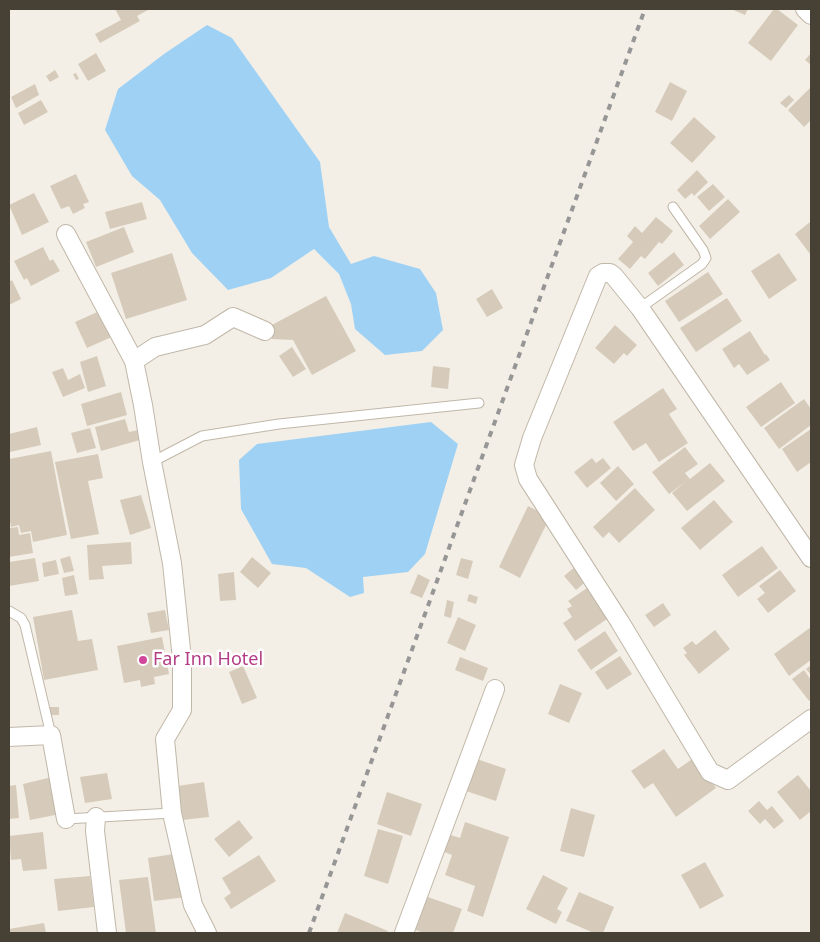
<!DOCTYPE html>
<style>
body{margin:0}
#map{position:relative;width:820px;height:942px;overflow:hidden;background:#f4efe6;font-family:"Noto Sans",sans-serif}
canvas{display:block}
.frame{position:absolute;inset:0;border:10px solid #474035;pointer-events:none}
</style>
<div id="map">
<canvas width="820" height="942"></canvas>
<div class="frame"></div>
</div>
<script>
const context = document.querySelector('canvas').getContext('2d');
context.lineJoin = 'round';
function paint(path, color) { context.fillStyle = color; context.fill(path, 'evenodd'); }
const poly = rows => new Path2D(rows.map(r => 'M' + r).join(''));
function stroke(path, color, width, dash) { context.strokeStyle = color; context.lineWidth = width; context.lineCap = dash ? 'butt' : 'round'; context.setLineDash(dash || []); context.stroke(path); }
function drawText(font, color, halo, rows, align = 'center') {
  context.font = font + ' "Noto Sans",sans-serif'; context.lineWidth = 5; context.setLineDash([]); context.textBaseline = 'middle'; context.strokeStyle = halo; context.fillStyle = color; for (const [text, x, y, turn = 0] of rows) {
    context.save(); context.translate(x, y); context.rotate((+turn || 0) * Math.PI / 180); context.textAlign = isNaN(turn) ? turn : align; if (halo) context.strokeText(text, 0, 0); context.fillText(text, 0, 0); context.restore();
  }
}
paint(poly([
 [207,25,232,38,320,162,329,227,351,264,374,256,420,269,436,293,443,330,422,351,385,355,355,329,351,304,339,274,314,249,271,278,228,290,192,253,160,200,132,176,105,130,118,89,164,54],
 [431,422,458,444,425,554,408,572,363,577,364,593,350,597,306,568,272,564,241,509,239,460,257,444]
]), '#9ed1f4');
paint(poly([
 [115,9,147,9,148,10,137,16,140,21,100,43,95,34,121,20],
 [731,9,748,9,745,15],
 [774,9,777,9,798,25,771,61,748,43],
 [96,53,106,71,88,81,78,64],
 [811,53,811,65,805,60],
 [55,70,59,77,50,82,46,76],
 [76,73,79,79,76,80,73,74],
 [670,82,687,91,672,121,655,112],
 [35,84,39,95,16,108,11,97],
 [811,87,811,120,804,127,788,110],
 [789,95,794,100,786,108,780,103],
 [41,100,48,112,24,125,18,113],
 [694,117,716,137,692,163,670,143],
 [697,170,708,182,694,196,692,193,685,199,677,190],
 [76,174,89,202,83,204,85,208,73,214,69,206,61,209,50,186],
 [713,184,725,197,709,211,697,197],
 [34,193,49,222,22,235,9,205],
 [728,199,740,212,710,239,699,226],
 [142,202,147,219,110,229,105,212],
 [656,217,673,231,662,244,659,242,645,259,641,256,630,269,618,259,633,242,627,236,635,226,642,233],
 [810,222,811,253,810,254,795,234],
 [124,227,134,252,96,267,86,242],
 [43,247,50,261,53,259,60,271,31,286,27,278,24,280,14,261],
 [674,252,684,265,658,286,648,273],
 [172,253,187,300,126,319,111,273],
 [779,253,797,280,769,299,751,271],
 [708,272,723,294,679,322,665,301],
 [12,280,21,299,9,305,9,282],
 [492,289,503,308,487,317,476,299],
 [326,296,356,351,312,375,293,340,272,339,270,326],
 [727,298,742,321,696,352,680,328],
 [104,309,116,335,87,348,75,322],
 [615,325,637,345,627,356,624,353,614,364,595,348],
 [750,331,765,355,766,354,770,360,747,375,739,364,734,368,722,349],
 [292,347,306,369,293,377,279,356],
 [97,356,106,386,88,392,80,362],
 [433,366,450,368,448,389,431,387],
 [63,368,68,380,80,374,85,388,63,397,52,372],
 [781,382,795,403,761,427,746,407],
 [663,388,677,409,669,414,688,443,659,462,646,443,633,451,613,422],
 [121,392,127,415,87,426,81,404],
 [804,399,811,409,811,425,779,449,764,428],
 [125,419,129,432,138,430,140,440,101,451,95,427],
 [37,427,41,445,10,452,9,434],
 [90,428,96,448,77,453,71,433],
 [811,429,811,462,797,472,782,449],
 [685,447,698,464,685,473,690,479,710,463,725,481,687,511,672,493,685,482,669,494,652,472],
 [51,451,67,535,33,542,31,531,21,533,19,525,11,527,9,515,9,459],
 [98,454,103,478,88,481,99,534,71,539,55,462],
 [592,458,596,463,603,458,611,468,587,488,574,472],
 [618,466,634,484,616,501,600,483],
 [635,488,655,510,619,543,609,532,603,538,593,527],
 [141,495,151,528,130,535,120,500],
 [714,500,733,522,700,550,681,528],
 [528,506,550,517,520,578,499,567],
 [18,527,19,535,30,533,33,553,9,557,9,528],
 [131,542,132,564,102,566,104,579,89,580,87,545],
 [762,546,778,568,738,597,722,575],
 [70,556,74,571,64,573,60,559],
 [252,557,271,573,258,588,240,572],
 [35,558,39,581,9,586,9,562],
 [461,558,473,561,468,579,456,575],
 [56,560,59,574,44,577,42,563],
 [576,566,588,580,576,590,564,576],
 [780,570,796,591,768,613,757,599,765,593,759,586],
 [234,572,236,600,220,601,218,574],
 [418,574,430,580,422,598,410,593],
 [74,575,78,594,65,596,62,578],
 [587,588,607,619,575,641,563,623,572,617,567,609,572,606,568,601],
 [469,594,478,597,476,604,467,601],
 [447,600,454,602,451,618,444,616],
 [663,603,671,615,654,627,645,615],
 [72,610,78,641,92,639,98,670,44,680,33,617],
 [165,610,169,630,151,633,147,613],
 [458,617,476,625,465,651,447,643],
 [811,627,811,660,789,676,774,654],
 [715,630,730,649,699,674,684,655,687,653,683,648,692,641,696,645],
 [605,631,618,651,591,670,577,650],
 [162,637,169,674,154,677,155,684,141,687,140,680,124,683,117,646],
 [620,656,632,674,607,690,595,672],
 [460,657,488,668,483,681,455,670],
 [811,665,811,675,806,669],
 [243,666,257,698,242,704,229,672],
 [804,670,811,680,811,699,809,701,792,679],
 [560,684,582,693,569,723,548,714],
 [47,707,59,707,59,715,47,715],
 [664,749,678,769,695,757,716,788,676,817,653,783,644,789,631,771],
 [471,757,506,769,496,801,460,789],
 [107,773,112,799,85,803,80,777],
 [798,775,811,791,811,811,800,820,777,792],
 [52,777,60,814,30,820,23,784],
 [204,782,209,817,183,820,178,786],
 [16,785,19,818,9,819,9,786],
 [387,792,422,804,411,836,377,824],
 [759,801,767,810,772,806,784,821,774,829,765,819,760,824,748,811],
 [571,808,595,815,584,857,560,851],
 [239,820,253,838,229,857,214,839],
 [465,822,509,837,483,917,467,911,475,886,445,875,452,855,439,850,444,833,460,838],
 [378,829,403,836,388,884,364,876],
 [43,832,47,869,23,871,21,859,11,860,9,836],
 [180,853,186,897,154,901,148,858],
 [259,855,276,881,231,909,224,898,231,893,222,878],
 [705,862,724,896,700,909,681,875],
 [543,875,568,888,557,909,562,912,556,924,526,909],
 [90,876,94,907,58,911,54,879],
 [148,877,156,933,126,933,119,880],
 [579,892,614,907,603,933,594,933,566,921],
 [425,896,462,909,453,933,424,933,413,929],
 [345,913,388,931,387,933,337,933],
 [44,923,46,933,10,933,9,929]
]), '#d6cbba');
const lane = poly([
 [640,308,702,264,706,258,703,250,673,207],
 [152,462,202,436,279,424,479,403],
 [9,611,21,618,25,625,51,735],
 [66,819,172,813]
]);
const street = poly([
 [805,9,811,15],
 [66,234,134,361,143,405,152,462,172,563,182,659,182,710,165,739,172,813,193,905,207,933],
 [134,361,155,347,205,335,233,317,265,331],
 [811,558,640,308,614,276,610,273,603,273,598,276,532,438,524,465,528,479,620,622,710,772,728,780,811,719],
 [9,737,51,735,66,819],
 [96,817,95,831,107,933],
 [404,933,495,689]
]);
stroke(lane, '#c0b7a8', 11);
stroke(street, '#c0b7a8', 20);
stroke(lane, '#fff', 9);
stroke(street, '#fff', 18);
stroke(poly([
 [309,933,645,9]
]), '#969696', 4, [6, 6]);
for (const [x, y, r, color] of [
 [143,660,5,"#d1479c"]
]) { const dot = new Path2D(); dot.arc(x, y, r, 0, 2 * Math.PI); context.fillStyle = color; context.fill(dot); stroke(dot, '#fff', 2); }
drawText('18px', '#b23c85', '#fff', [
 ["Far Inn Hotel",153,660]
], 'left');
</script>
